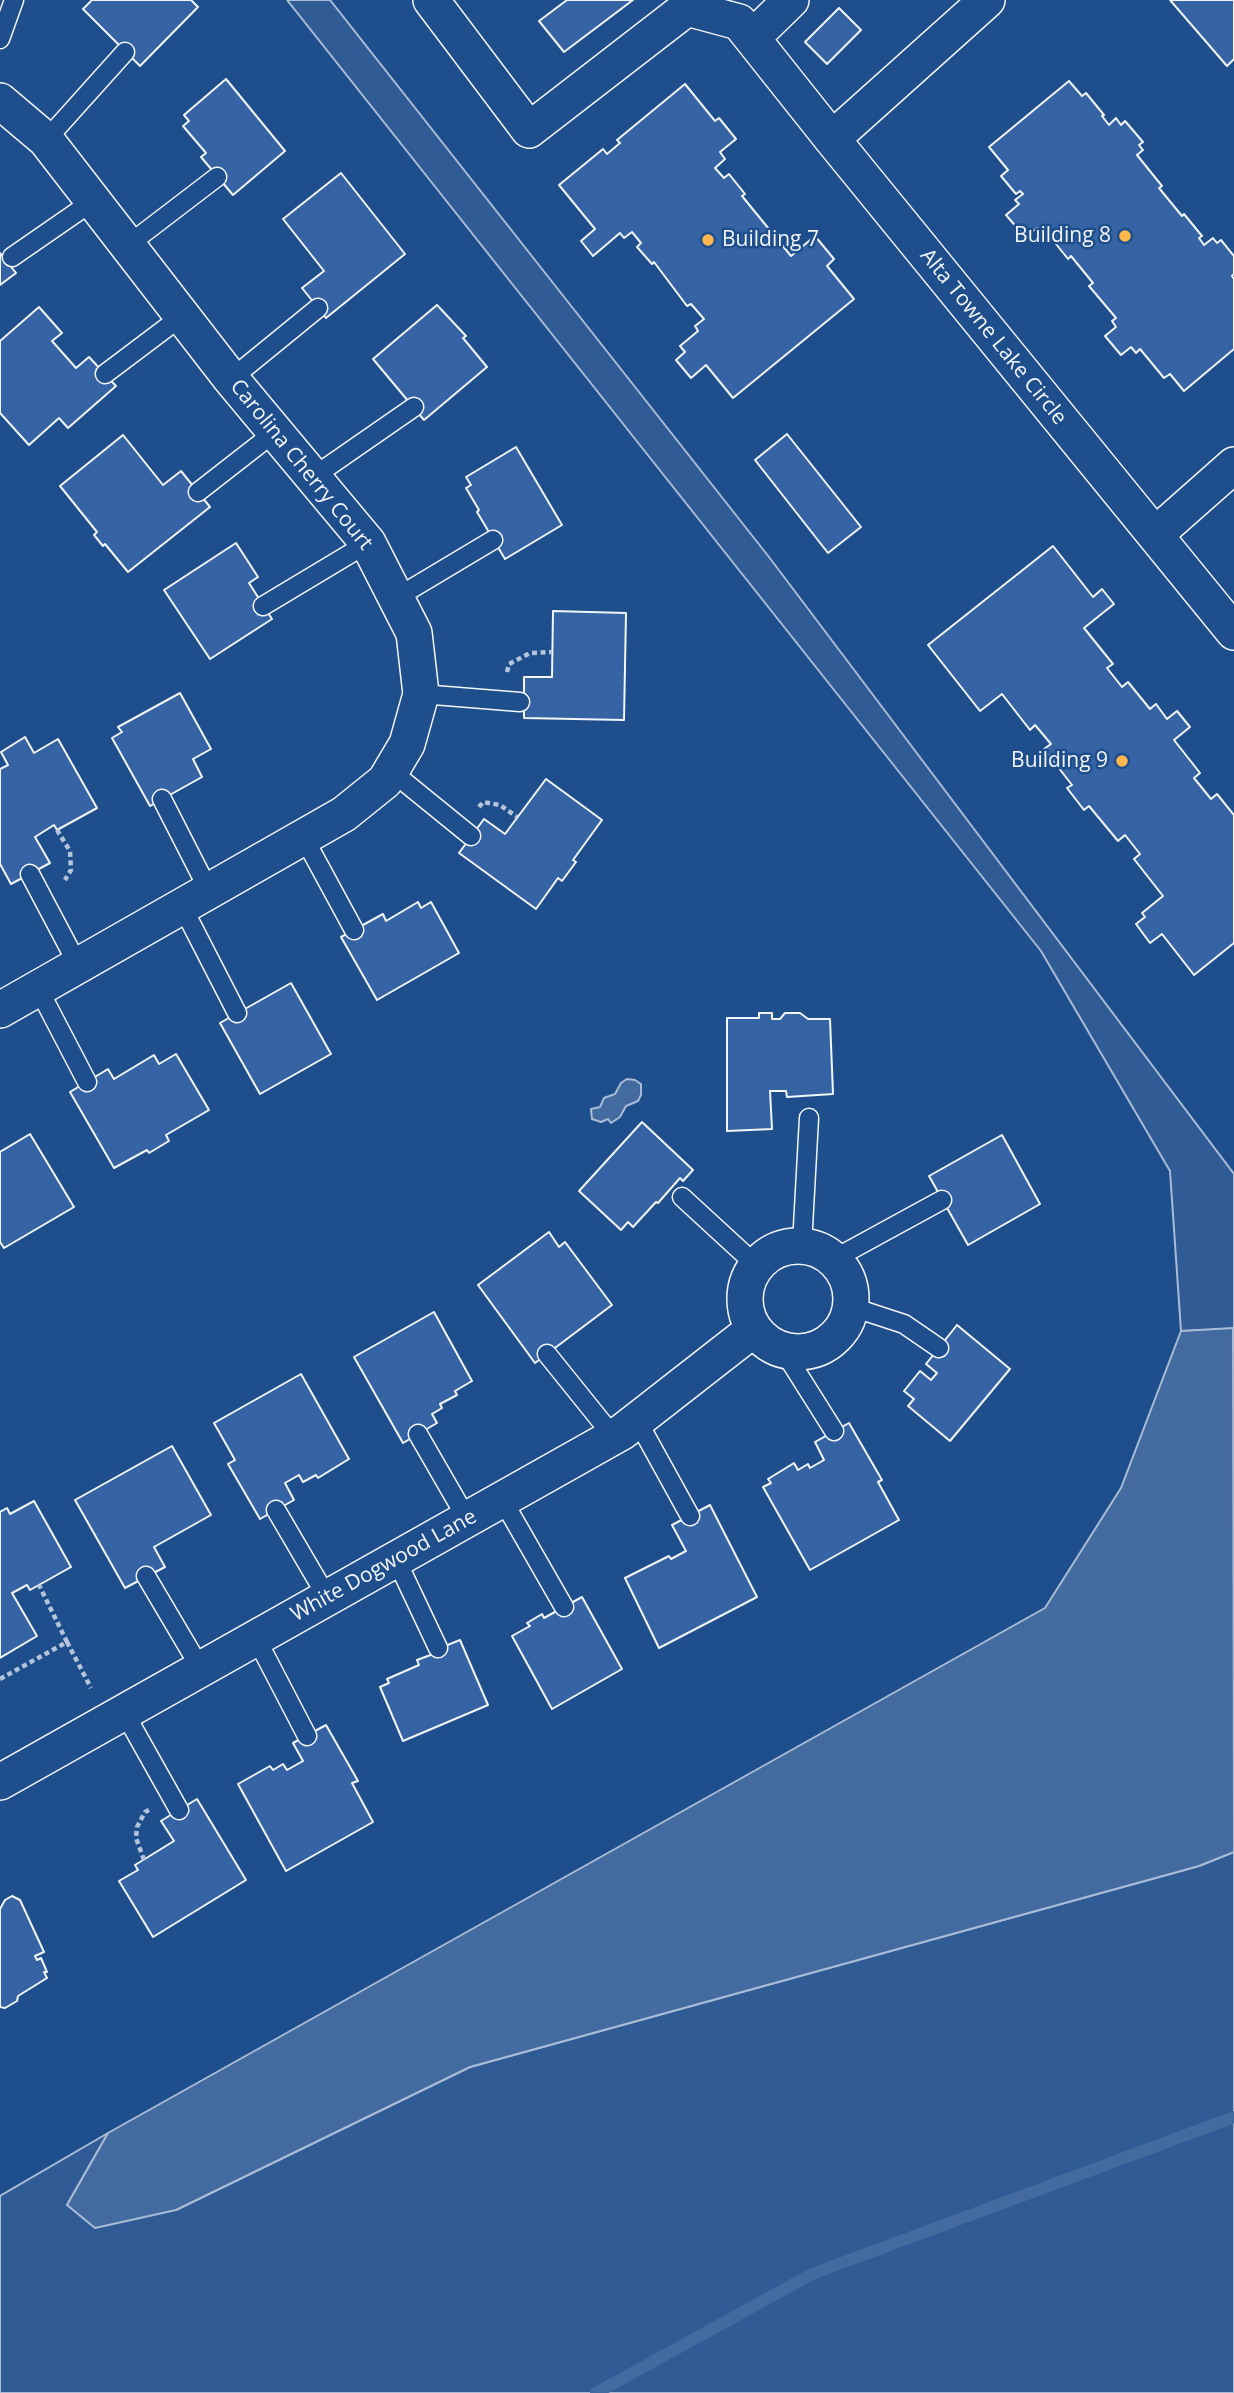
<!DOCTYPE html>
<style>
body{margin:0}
canvas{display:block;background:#1f4e8c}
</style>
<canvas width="1234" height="2393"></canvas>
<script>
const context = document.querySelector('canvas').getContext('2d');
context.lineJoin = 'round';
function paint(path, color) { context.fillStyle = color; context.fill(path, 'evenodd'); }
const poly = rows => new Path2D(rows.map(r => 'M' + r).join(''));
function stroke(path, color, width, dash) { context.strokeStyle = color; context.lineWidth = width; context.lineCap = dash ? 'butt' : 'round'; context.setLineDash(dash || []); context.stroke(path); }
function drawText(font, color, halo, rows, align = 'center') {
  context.font = font + ' "Open Sans",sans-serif'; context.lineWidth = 5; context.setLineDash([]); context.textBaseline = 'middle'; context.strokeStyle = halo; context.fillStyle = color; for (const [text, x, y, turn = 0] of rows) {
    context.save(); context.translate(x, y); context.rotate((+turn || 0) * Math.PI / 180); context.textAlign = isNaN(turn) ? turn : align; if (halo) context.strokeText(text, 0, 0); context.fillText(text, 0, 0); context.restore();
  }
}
const built = poly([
 [287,0,330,0,769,557,1234,1174,1234,1329,1181,1331,1170,1171,1041,951,287,0],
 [1234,1852,1234,2393,0,2393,0,2196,108,2133,67,2205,176,2210,470,2067,1199,1866,1234,1852]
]);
paint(built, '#305b95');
stroke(built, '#a8bbd7', 2);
const water = poly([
 [627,1079,635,1080,641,1084,641,1095,638,1101,626,1106,620,1117,611,1123,608,1119,601,1122,592,1119,591,1109,600,1107,604,1098,615,1094,621,1083,627,1079],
 [1233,1328,1234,1852,1199,1866,470,2067,176,2210,95,2228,67,2205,108,2133,1045,1608,1121,1488,1181,1331,1233,1328]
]);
paint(water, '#446ba0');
stroke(water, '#a8bbd7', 2);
stroke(poly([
 [596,2393,812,2274,1234,2117]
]), '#446ba0', 12);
const building = poly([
 [92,0,191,0,198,7,140,66,83,9,92,0],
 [567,0,633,0,564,52,539,21,567,0],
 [1170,0,1234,0,1234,59,1227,66,1170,0],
 [839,8,861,30,827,64,805,42,839,8],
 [226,79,285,151,233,195,201,157,206,153,183,126,189,121,184,115,226,79],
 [1069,81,1082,96,1086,93,1104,115,1102,116,1109,125,1116,118,1121,125,1125,121,1143,142,1139,145,1143,150,1137,155,1162,186,1159,188,1182,216,1184,214,1202,236,1199,238,1204,245,1213,238,1217,243,1221,240,1234,256,1234,274,1232,276,1234,279,1234,349,1184,391,1170,374,1164,378,1140,349,1136,353,1131,347,1121,355,1105,336,1116,327,1112,321,1116,318,1089,286,1093,283,1071,256,1068,259,1044,229,1040,232,1037,228,1025,237,1006,215,1019,204,1015,200,1023,194,1020,191,1016,194,1001,176,1008,170,989,147,1069,81],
 [685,84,715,121,719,118,736,139,720,152,725,159,715,168,724,178,729,174,745,194,742,196,791,256,815,236,834,259,827,266,854,299,733,398,706,365,691,378,676,360,685,352,680,346,698,331,695,326,704,319,691,304,687,306,654,262,652,264,637,247,641,243,632,232,624,238,620,233,593,256,581,241,595,229,559,185,603,149,607,154,620,143,617,140,685,84],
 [341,173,405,254,326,318,302,288,324,271,283,219,341,173],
 [0,253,16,273,0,285,0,253],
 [437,305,466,336,463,338,487,367,424,420,373,359,437,305],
 [39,307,62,333,52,341,76,368,89,357,116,386,68,428,59,418,29,445,0,413,0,341,39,307],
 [787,434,861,527,828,553,755,460,787,434],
 [123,435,163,485,181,471,210,507,128,572,105,544,103,546,94,535,97,532,60,486,123,435],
 [516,447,562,525,505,559,477,512,479,510,466,488,471,485,466,477,516,447],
 [236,543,258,577,249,583,272,619,210,659,164,590,236,543],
 [1053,546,1093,597,1102,589,1114,604,1084,628,1113,664,1107,668,1122,687,1128,682,1150,709,1156,704,1167,719,1177,711,1190,727,1174,740,1200,773,1194,778,1211,799,1217,794,1234,815,1234,943,1194,975,1162,934,1150,943,1136,924,1145,917,1142,913,1163,896,1134,859,1140,854,1125,835,1118,841,1089,806,1084,810,1067,788,1072,785,1044,749,1051,744,1035,725,1030,730,1002,694,980,711,928,645,1053,546],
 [553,611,626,613,624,720,524,718,524,677,552,677,553,611],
 [180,693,211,749,193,759,202,777,150,806,112,738,122,732,118,727,180,693],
 [25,737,34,753,58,739,97,808,57,830,54,825,35,837,50,863,11,884,0,864,0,769,8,765,1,752,25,737],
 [546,779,602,820,573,860,576,862,562,881,558,878,536,909,459,853,484,819,505,834,546,779],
 [418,902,421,908,431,902,459,953,377,1000,341,937,383,914,386,921,418,902],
 [291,983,331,1054,260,1094,220,1023,291,983],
 [759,1013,772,1013,772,1019,780,1019,785,1013,800,1013,808,1019,830,1019,833,1094,787,1097,786,1091,770,1091,772,1129,727,1131,727,1018,759,1018,759,1013],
 [176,1054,209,1110,166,1135,169,1141,149,1153,147,1150,114,1168,70,1092,108,1069,114,1079,154,1055,159,1064,176,1054],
 [642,1122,693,1170,683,1181,680,1178,658,1203,656,1202,633,1227,628,1222,621,1230,579,1191,642,1122],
 [30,1134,74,1207,4,1248,0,1242,0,1152,30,1134],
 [1002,1135,1040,1204,968,1245,929,1176,1002,1135],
 [549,1232,559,1247,565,1242,612,1305,535,1363,478,1285,549,1232],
 [434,1312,472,1381,455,1391,457,1395,440,1404,442,1408,432,1414,437,1423,403,1443,354,1357,434,1312],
 [957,1325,1010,1369,950,1441,908,1406,914,1399,904,1391,920,1371,931,1380,937,1373,926,1364,957,1325],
 [301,1374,349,1459,318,1478,316,1475,303,1482,299,1475,285,1483,294,1500,260,1519,228,1464,235,1460,214,1423,301,1374],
 [849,1423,882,1480,878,1482,899,1520,810,1570,763,1487,771,1483,768,1479,794,1463,798,1470,808,1464,810,1468,824,1460,815,1442,849,1423],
 [172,1446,211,1515,154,1547,165,1567,125,1588,75,1500,172,1446],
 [34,1501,71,1567,30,1590,27,1585,12,1593,37,1636,0,1658,0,1512,7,1508,10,1514,34,1501],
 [710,1505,757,1597,659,1648,625,1578,669,1556,671,1559,686,1551,672,1525,710,1505],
 [582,1597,622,1669,552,1709,512,1636,530,1626,527,1623,542,1614,544,1618,582,1597],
 [460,1640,488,1705,403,1741,380,1687,389,1683,387,1679,419,1665,417,1660,436,1653,435,1650,460,1640],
 [326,1725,358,1781,352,1783,373,1822,286,1871,238,1784,270,1766,273,1770,283,1764,287,1770,303,1761,293,1743,326,1725],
 [197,1799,246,1880,153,1937,119,1881,138,1870,135,1865,174,1841,161,1821,197,1799],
 [12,1896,20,1900,44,1952,35,1956,37,1960,41,1958,47,1972,44,1972,47,1978,18,1996,17,2001,5,2008,0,2007,0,1909,5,1900,12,1896]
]);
paint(building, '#3563a3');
stroke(building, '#f2f6ff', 2);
const lane = poly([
 [0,39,14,0],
 [46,140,125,52],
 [128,245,217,177],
 [12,257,93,201],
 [105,374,182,316],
 [231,379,318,308],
 [313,477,414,407],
 [198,492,275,432],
 [396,598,493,540],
 [263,606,368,543],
 [421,694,520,702],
 [391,771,471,836],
 [162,799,209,891],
 [303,836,354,930],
 [30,874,78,965],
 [182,906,237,1013],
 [38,988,87,1082],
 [682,1197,756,1265],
 [802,1245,809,1118],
 [834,1259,942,1200],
 [852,1307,904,1324,939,1348],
 [783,1350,834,1431],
 [547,1354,613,1436],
 [637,1420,690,1516],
 [418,1434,467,1519],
 [502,1499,564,1607],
 [276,1510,327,1597],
 [396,1559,438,1648],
 [146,1576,201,1669],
 [256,1638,307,1736],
 [124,1712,179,1810]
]);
const street = poly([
 [431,0,529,130,687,8,739,22,832,139,1234,632],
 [752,38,791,0],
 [0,101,46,140,231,379,368,543,414,633,421,694,407,744,385,781,344,814,0,1010],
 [832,139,987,0],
 [1155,535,1234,465],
 '745 1299a53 53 0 1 1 106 0a53 53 0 1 1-106 0Z',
 [0,1782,622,1432,754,1329]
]);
stroke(lane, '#f2f6ff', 21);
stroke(street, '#f2f6ff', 38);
stroke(poly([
 [507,672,509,664,530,653,552,652],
 [479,807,483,802,500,805,517,817],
 [57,830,70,851,71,870,65,880],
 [67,1642,91,1688],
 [0,1679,67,1642,39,1585],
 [144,1860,136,1838,137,1827,145,1812,149,1810]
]), '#b3c4dc', 4.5, [5, 3.5]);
stroke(lane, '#1f4e8c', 18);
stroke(street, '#1f4e8c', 35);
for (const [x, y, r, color] of [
 [1125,236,7,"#ffb74d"],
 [708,240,7,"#ffb74d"],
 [1122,761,7,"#ffb74d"]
]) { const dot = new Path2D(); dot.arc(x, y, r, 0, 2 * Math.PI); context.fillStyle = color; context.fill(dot); stroke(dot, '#1f4e8c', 2.5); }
drawText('21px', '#f2f6ff', '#1f4e8c', [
 ["Building 8",1111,236],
 ["Building 7",722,240,"left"],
 ["Building 9",1108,761]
], 'right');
drawText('21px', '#f2f6ff', '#1f4e8c', [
 ["Alta Towne Lake Circle",993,337,51],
 ["Carolina Cherry Court",301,465,51],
 ["White Dogwood Lane",384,1566,-29]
]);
</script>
